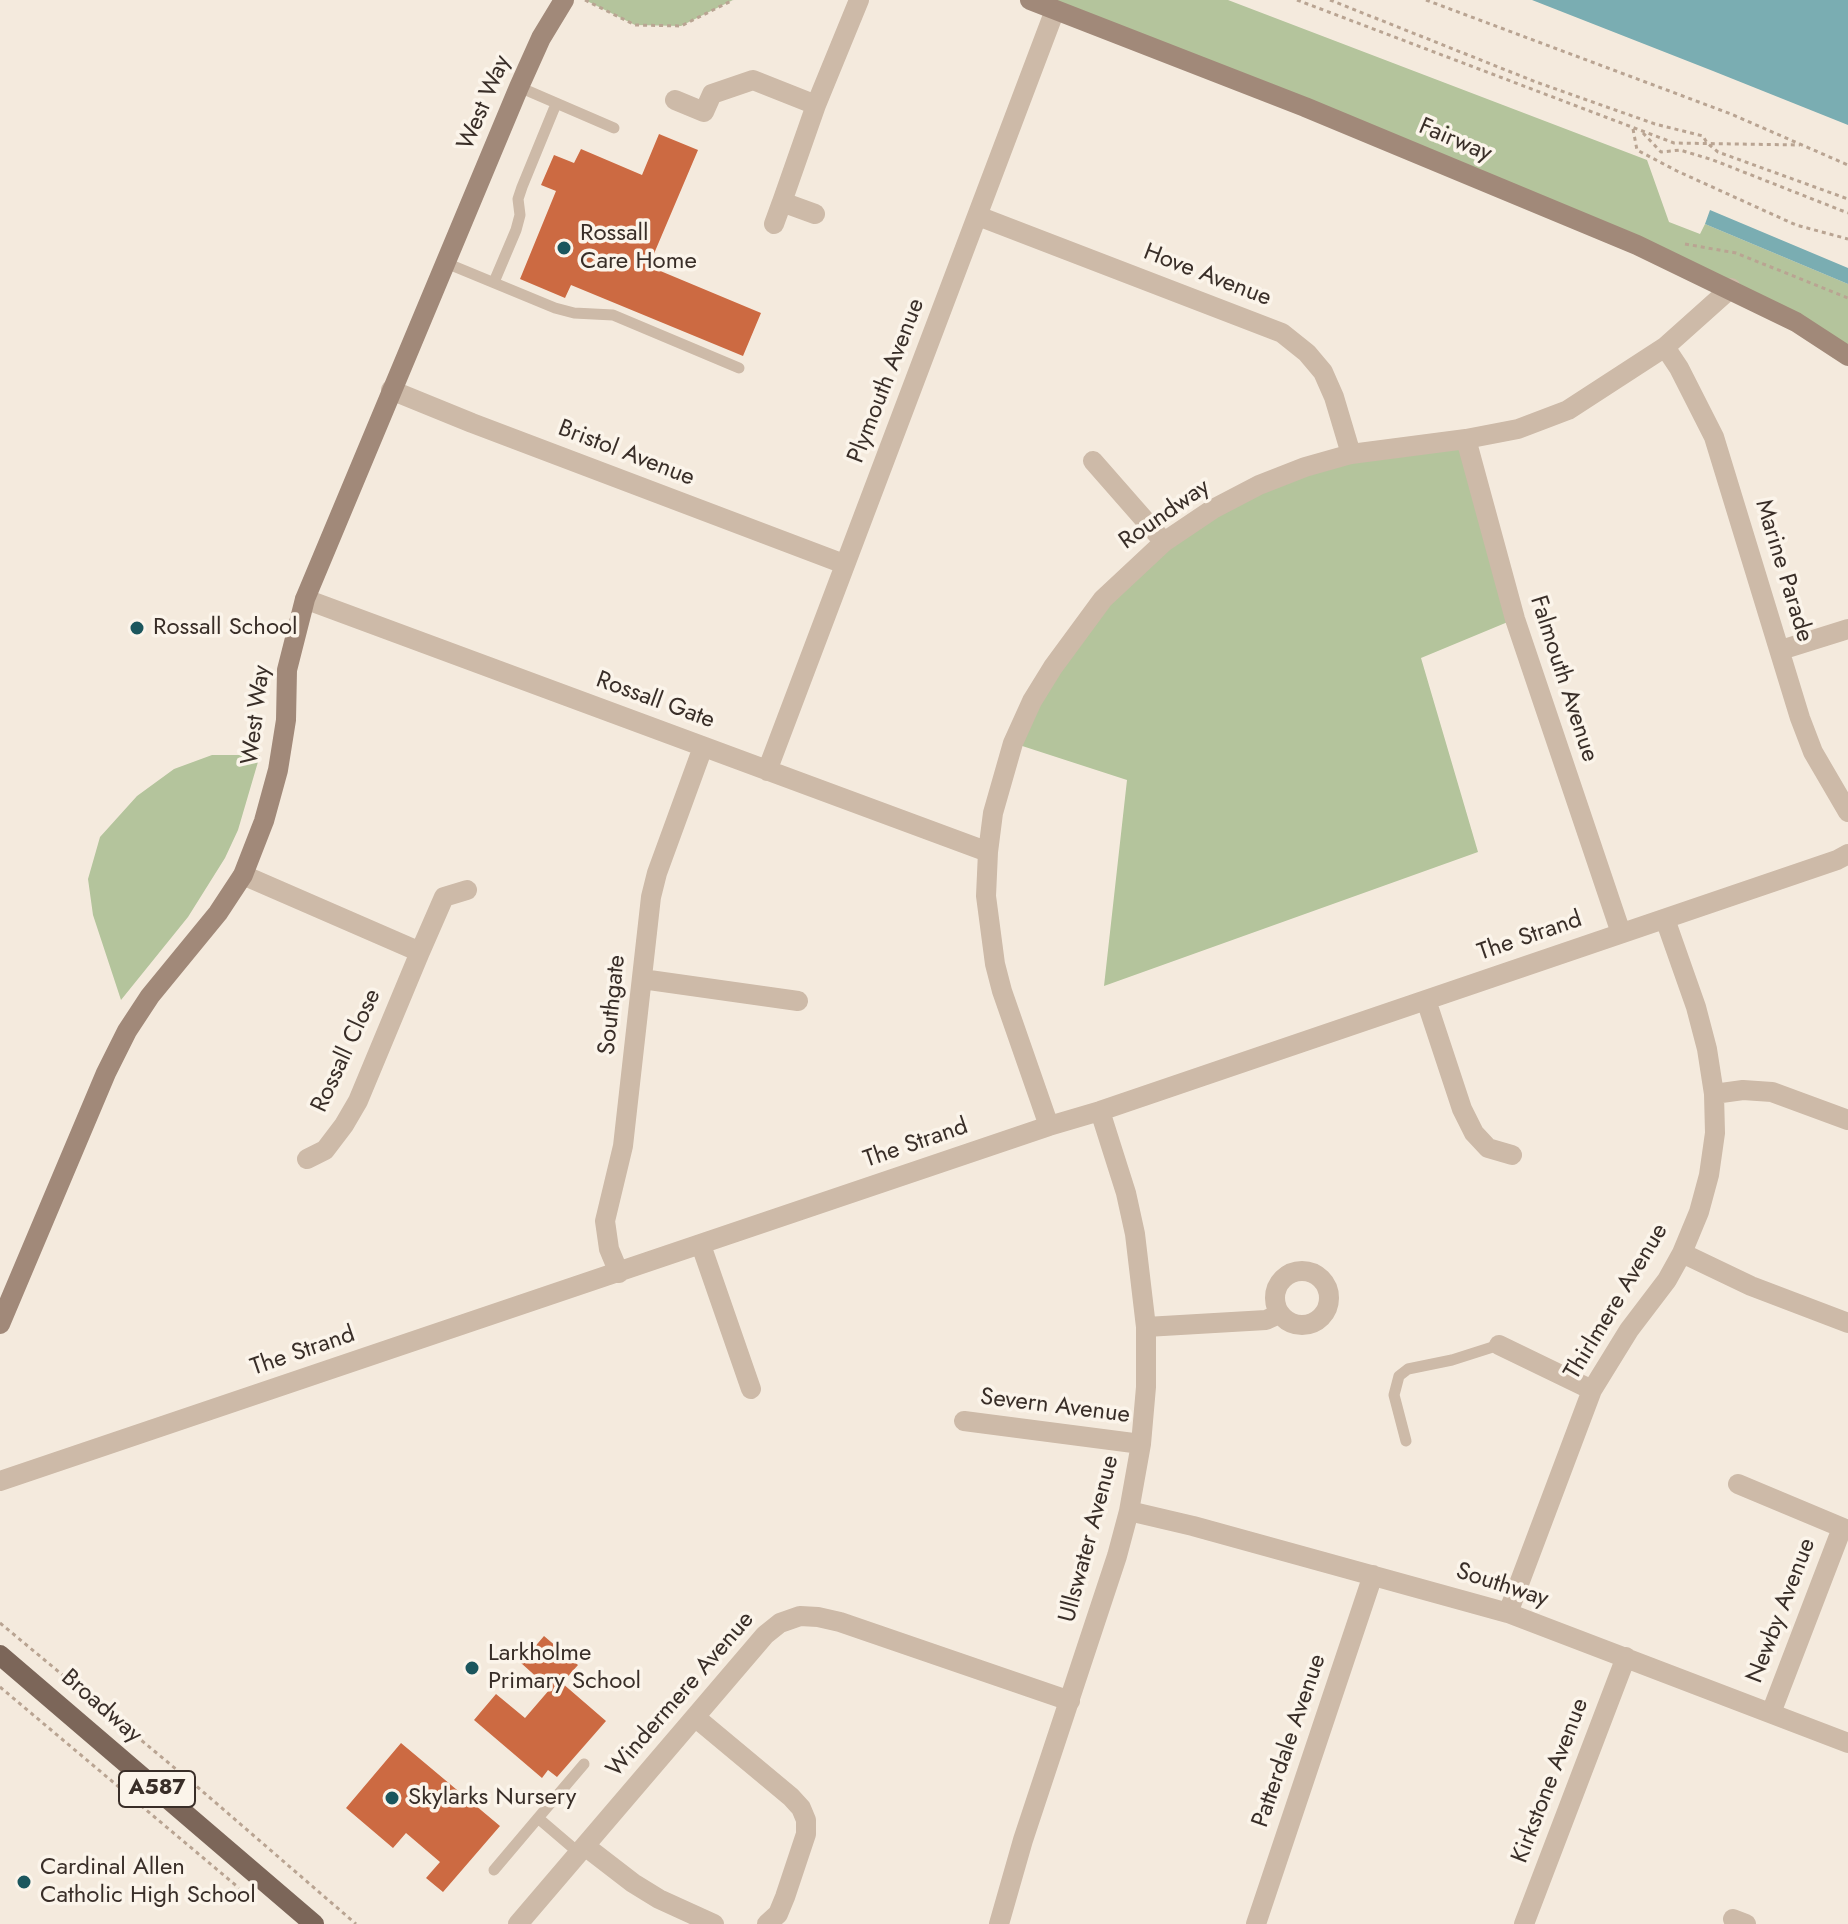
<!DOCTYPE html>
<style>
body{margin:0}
canvas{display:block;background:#f4eadd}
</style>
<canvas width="1848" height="1924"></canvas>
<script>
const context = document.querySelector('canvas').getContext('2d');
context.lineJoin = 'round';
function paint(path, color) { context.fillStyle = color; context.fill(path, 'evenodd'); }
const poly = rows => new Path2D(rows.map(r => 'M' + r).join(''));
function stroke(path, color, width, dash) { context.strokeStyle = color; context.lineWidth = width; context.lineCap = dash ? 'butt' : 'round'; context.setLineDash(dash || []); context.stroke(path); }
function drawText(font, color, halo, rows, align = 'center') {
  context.font = font + ' Jost,sans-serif'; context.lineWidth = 7; context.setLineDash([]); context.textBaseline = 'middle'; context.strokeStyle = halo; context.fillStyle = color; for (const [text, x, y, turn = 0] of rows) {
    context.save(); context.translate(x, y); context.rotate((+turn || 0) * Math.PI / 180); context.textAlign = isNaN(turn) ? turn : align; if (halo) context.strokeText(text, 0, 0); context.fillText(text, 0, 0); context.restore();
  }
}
paint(poly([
 [585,0,733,0,681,26,635,25],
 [1030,0,1228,0,1647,160,1669,222,1700,234,1705,224,1848,284,1848,356,1796,322],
 [1466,439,1515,619,1421,658,1478,852,1104,986,1127,780,1013,743,1053,667,1164,542,1305,467],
 [212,755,260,755,238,830,225,858,188,917,121,1000,93,915,88,879,100,837,137,796,174,769]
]), '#b4c49c');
paint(poly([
 [1532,0,1848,0,1848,125,1713,71],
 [1710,210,1848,268,1848,284,1705,224]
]), '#7aadb2');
paint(poly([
 [659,134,698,150,653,256,658,270,761,313,743,356,571,285,565,298,520,279,556,191,541,185,554,155,574,163,581,149,642,175],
 [544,1636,578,1665,562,1683,606,1721,557,1777,548,1770,542,1778,474,1720,496,1694,525,1718,550,1689,521,1663],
 [401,1743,500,1826,443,1892,426,1878,440,1862,406,1833,393,1848,346,1808]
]), '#cc6a42');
stroke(poly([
 [585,0,635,25,681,26,733,0],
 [1297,0,1674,143,1800,145],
 [1330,0,1536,82,1655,124,1703,136,1707,143,1718,152,1848,199],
 [1426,0,1731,114,1848,165],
 [1633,129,1637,150,1677,171,1796,225,1848,239],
 [1643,133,1661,152,1680,150,1713,160,1848,213],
 [1685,244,1736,253,1848,298],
 [0,1623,194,1784,356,1924],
 [0,1687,239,1888]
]), '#b9a492', 3, [4, 4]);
stroke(poly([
 [519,87,614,128],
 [446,263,555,308,574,313,613,315,739,368],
 [494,282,516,230,520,215,518,199,522,187,556,104],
 [1406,1441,1394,1395,1399,1376,1408,1369,1452,1360,1499,1345],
 [579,1853,538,1818,584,1764],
 [494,1870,538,1818]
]), '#cdbaa8', 11);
stroke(poly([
 [675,100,704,112,712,94,753,80,816,105],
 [815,214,782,202,816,105,859,0],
 [978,216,1282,333,1307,353,1323,372,1334,397,1351,454],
 [774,224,782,202],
 [1665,347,1679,368,1714,437,1800,718,1813,752,1848,812],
 [391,390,472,423,844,564],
 [1466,439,1515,619,1621,933],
 [1093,461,1164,542],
 [305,599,988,852],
 [1781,650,1848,629],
 [767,771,1055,10],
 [243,875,420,952,358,1101,344,1125,325,1150,307,1159],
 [420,952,444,897,467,890],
 [642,979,798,1001],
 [1426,1000,1462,1109,1474,1133,1488,1148,1512,1155],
 [1714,1094,1743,1090,1772,1092,1848,1120],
 [1049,1126,1002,991,995,964,986,896,988,852,993,813,1013,743,1032,701,1053,667,1103,599,1164,542,1213,509,1259,485,1305,467,1351,454,1466,439,1518,429,1568,410,1665,347,1731,288],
 [701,1245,751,1389],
 [1682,1253,1751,1286,1848,1323],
 '1275 1298a27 27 0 1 1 54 0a27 27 0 1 1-54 0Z',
 [619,1273,609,1249,605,1221,623,1146,651,897,657,873,703,747],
 [1146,1327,1266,1320,1279,1314],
 [1499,1345,1592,1390],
 [964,1421,1141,1444],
 [0,1481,1049,1126,1100,1111,1837,860,1848,854],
 [1738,1484,1848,1530],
 [1129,1511,1193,1526,1508,1613,1848,1743],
 [1508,1613,1592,1390,1629,1330,1667,1280,1682,1253,1699,1212,1709,1175,1715,1133,1714,1094,1707,1049,1696,1007,1665,919],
 [1771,1713,1842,1528],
 [695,1717,791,1797,801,1808,806,1820,806,1834,785,1897,778,1914,767,1924],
 [585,1846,633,1883,659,1899,714,1924],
 [1733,1919,1746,1924],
 [518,1924,765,1635,780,1623,800,1616,818,1617,840,1622,1070,1701],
 [999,1924,1023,1840,1117,1556,1129,1511,1141,1444,1146,1387,1146,1327,1135,1234,1126,1193,1100,1111],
 [1256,1924,1373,1575],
 [1524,1924,1626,1657]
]), '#cdbaa8', 20);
stroke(poly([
 [1030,0,1305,107,1637,245,1796,322,1848,356],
 [0,1324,106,1073,127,1031,150,996,218,913,243,875,264,821,278,770,286,720,287,670,305,599,519,87,541,38,564,0]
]), '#a18979', 20);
stroke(poly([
 [0,1655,314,1924]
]), '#7c6659', 20);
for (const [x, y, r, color] of [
 [564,248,8,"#1b565d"],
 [137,628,8,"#1b565d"],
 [472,1668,8,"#1b565d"],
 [392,1798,8,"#1b565d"],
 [24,1882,8,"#1b565d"]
]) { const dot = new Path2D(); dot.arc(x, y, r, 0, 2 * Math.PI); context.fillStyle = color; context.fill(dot); stroke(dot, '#fbf4ea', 3); }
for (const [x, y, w] of [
 [157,1789,76]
]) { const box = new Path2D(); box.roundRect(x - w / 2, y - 18, w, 36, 6); context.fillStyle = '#fbf4ea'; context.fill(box); stroke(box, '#392e28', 2); }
drawText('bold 22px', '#392e28', null, [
 ["A587",157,1789]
]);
drawText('24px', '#392e28', '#fbf4ea', [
 ["West Way",485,103,-67],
 ["Fairway",1455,141,23],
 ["Hove Avenue",1207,276,21],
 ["Plymouth Avenue",887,381,-69],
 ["Bristol Avenue",626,454,21],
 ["Roundway",1165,515,-35],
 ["Marine Parade",1783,571,73],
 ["Falmouth Avenue",1563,679,72],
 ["Rossall Gate",655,701,20],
 ["West Way",257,715,-83],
 ["The Strand",1530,937,-19],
 ["Southgate",613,1005,-84],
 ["Rossall Close",347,1051,-65],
 ["The Strand",916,1144,-19],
 ["Thirlmere Avenue",1617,1302,-59],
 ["The Strand",303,1352,-19],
 ["Severn Avenue",1055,1407,7],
 ["Ullswater Avenue",1090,1539,-75],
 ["Southway",1502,1586,18],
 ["Newby Avenue",1782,1611,-69],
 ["Windermere Avenue",681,1695,-49],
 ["Broadway",101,1707,41],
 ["Patterdale Avenue",1290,1741,-71],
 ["Kirkstone Avenue",1551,1781,-69]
]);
drawText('24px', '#392e28', '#fbf4ea', [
 ["Rossall",580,234],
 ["Care Home",580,262],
 ["Rossall School",153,628],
 ["Larkholme",488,1654],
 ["Primary School",488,1682],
 ["Skylarks Nursery",408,1798],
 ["Cardinal Allen",40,1868],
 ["Catholic High School",40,1896]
], 'left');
</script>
